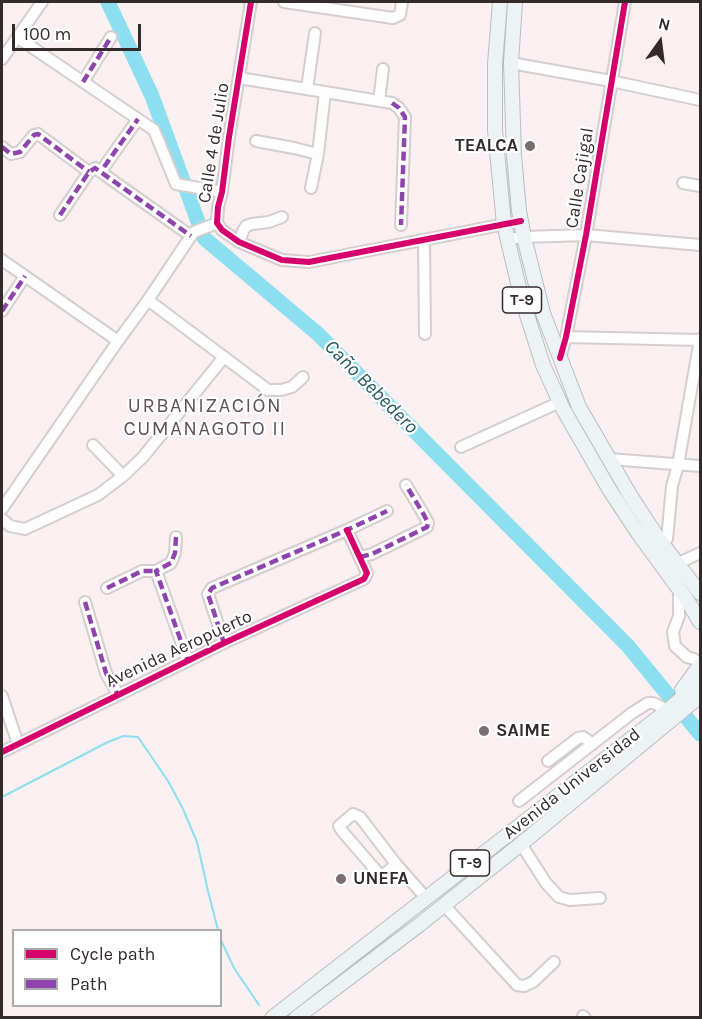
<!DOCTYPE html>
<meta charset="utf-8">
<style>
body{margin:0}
#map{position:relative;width:702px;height:1019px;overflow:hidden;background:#faf0f2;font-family:Karla,sans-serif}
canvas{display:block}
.frame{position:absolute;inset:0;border:3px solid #322a2b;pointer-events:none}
.legend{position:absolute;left:12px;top:929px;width:210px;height:78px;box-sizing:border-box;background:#fff;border:2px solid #adaaaa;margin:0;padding:8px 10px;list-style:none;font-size:18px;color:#322a2b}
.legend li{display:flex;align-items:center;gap:12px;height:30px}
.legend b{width:30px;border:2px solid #adaaaa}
.north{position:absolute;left:630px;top:12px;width:60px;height:60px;-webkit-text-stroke:4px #fff;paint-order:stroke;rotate:14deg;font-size:16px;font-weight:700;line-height:24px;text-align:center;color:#322a2b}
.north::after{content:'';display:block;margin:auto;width:21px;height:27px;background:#322a2b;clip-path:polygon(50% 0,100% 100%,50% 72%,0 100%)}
.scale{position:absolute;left:12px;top:24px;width:129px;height:27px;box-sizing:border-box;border:3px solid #322a2b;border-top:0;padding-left:8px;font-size:18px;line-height:21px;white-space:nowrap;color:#322a2b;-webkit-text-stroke:4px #fff;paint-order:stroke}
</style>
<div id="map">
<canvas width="702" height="1019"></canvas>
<div class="frame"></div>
<ul class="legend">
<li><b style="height:8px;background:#d6006c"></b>Cycle path</li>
<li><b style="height:8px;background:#8e44ad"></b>Path</li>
</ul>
<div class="north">N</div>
<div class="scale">100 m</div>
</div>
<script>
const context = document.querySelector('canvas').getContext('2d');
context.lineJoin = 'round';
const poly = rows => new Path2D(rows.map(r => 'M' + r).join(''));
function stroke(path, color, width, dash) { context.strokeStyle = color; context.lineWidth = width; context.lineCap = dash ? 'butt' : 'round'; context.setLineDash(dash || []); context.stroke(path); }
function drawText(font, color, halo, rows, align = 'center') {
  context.font = font + ' Karla,sans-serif'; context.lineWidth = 4.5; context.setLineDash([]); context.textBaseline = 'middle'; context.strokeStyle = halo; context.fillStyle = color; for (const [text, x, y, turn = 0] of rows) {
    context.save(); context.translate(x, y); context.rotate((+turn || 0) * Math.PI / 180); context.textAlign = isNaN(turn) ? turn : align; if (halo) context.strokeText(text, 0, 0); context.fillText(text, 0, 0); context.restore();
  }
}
stroke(poly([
 [2,797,106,743,123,736,138,737,168,781,183,809,197,842,208,891,218,930],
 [220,938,234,968,259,1005]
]), '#8bdfee', 2);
stroke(poly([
 [108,2,152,96,204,238,318,334,628,646,700,734]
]), '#8bdfee', 15);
const minor = poly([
 [251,2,229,137,222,192,218,207,217,223,222,230,239,242,282,260,309,262,521,221],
 [284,2,393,18,400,15,402,2],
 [17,37,154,130,176,184,222,192],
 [2,59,42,2],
 [511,63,611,81,700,100],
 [239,78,392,103,399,108,405,117,401,225],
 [83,82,111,37],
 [307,89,315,33],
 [379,101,383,69],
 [256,141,294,148,318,154],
 [2,147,11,154,20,152,34,135,38,134,89,172],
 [104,167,138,119],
 [683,183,700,186],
 [311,188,318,154,325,92],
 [60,215,89,172,95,168,191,236],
 [508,239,524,237,586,235,700,245],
 [424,240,425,334],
 [239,242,243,231,246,226,252,224,269,222,282,217],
 [2,260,118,341],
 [148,300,268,390,281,390,292,387,303,377],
 [2,311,25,276],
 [566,337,700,340],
 [560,358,566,337,586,235,625,2],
 [93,445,123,476],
 [461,447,560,402],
 [609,459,700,466],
 [2,509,118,341,148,300,191,236,194,232,217,223],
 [2,519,10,526,25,529,98,495,123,476,143,457,224,357],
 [176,537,175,553,171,563,156,571,188,661],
 [667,539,672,486,678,465,700,339],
 [360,557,372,554,427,527,428,523,424,515,406,485],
 [683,561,700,553],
 [107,588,142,571,156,571],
 [679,589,679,616,673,632,675,646,687,657,694,659,700,666],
 [85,602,106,673,118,695],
 [224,643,208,594,212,588,347,530,387,511],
 [2,696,18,744],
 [2,752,224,643,364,579,367,573,347,530],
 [548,761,578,738,583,737,593,744],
 [519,801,632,713,648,703,653,703,668,710],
 [521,844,546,883,559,897,570,900,600,898],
 [396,864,386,873,380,875,342,831,339,826,353,814,360,817,396,864,426,898],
 [444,905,517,985,524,986,533,982,554,962],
 [583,1016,585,1018]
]);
const major = poly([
 [500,2,495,64,495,130,504,224,521,296,543,365,563,409,609,489,638,533,687,600,700,622],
 [515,2,511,63,514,155,519,211,524,237,543,313,579,407,630,495,660,541,700,593],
 [682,690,700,665],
 [272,1018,668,710,700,682],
 [296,1018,419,925,521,844,700,696]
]);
stroke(minor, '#d6cdcf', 14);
stroke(major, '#b7bec2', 16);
stroke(minor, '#fefdfd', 10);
stroke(major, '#edf3f5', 14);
stroke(poly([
 [83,82,111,37],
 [392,103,399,108,405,117,401,225],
 [2,147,11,154,20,152,34,135,38,134,89,172],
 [104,167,138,119],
 [60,215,89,172,95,168,191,236],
 [2,311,25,276],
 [176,537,175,553,171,563,156,571,188,661],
 [360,557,372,554,427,527,428,523,424,515,406,485],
 [107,588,142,571,156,571],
 [85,602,106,673,118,695],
 [224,643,208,594,212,588,347,530,387,511]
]), '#8e44ad', 4.5, [9, 4.5]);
stroke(poly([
 [251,2,229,137,222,192,218,207,217,223,222,230,239,242,282,260,309,262,521,221],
 [560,358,566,337,586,235,625,2],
 [2,752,224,643,364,579,367,573,347,530]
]), '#d6006c', 6);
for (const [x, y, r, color] of [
 [530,146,6,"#786f71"],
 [484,731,6,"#786f71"],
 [341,879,6,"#786f71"]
]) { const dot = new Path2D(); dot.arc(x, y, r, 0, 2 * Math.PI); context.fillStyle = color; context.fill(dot); stroke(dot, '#fff', 2); }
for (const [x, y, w] of [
 [522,300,39],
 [470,863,39]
]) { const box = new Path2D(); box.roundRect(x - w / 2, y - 13, w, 26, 4.5); context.fillStyle = '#fff'; context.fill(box); stroke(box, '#322a2b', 1.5); }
drawText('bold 16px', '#322a2b', null, [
 ["T-9",522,300],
 ["T-9",470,863]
]);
drawText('18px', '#322a2b', '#fff', [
 ["Calle 4 de Julio",214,143,-81],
 ["Calle Cajigal",580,178,-81],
 ["Avenida Aeropuerto",179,649,-25],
 ["Avenida Universidad",572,784,-38]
]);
drawText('bold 18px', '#322a2b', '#fff', [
 ["TEALCA",518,146,"right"],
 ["SAIME",496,731],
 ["UNEFA",353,879]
], 'left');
drawText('italic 20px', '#265a63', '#fff', [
 ["Caño Bebedero",371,387,45]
]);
context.letterSpacing = '1.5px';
drawText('20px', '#625154', '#fff', [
 ["URBANIZACIÓN",205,406],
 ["CUMANAGOTO II",205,429]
]);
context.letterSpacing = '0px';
</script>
